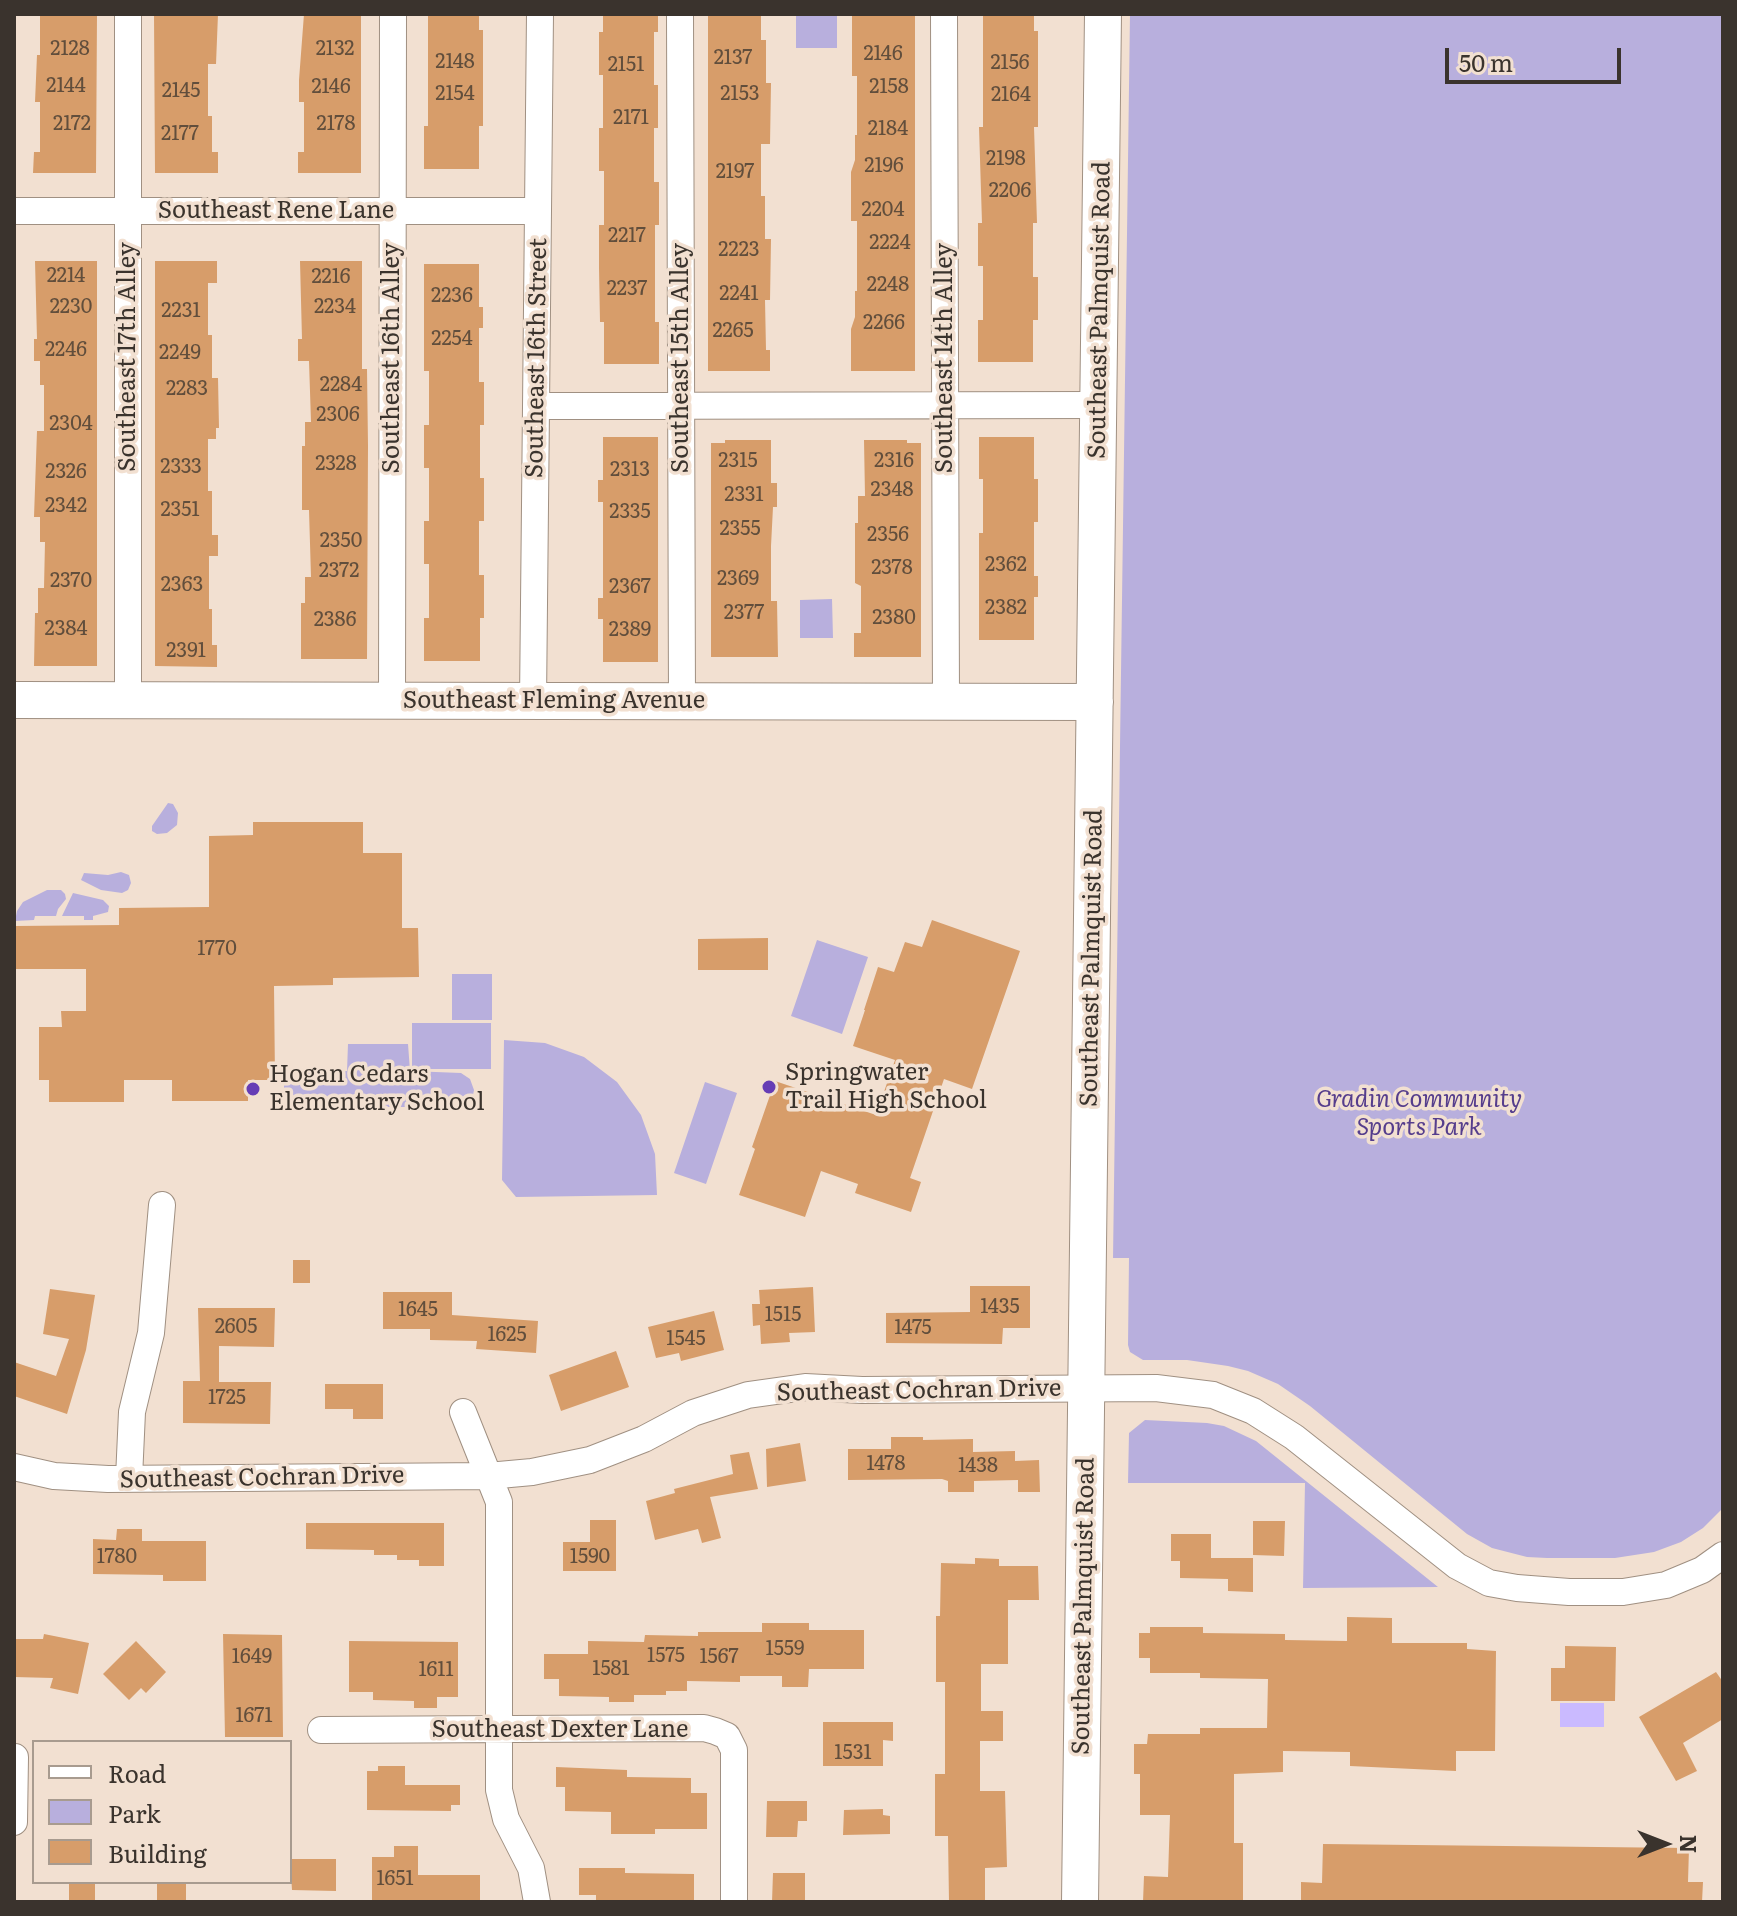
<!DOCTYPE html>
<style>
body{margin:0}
#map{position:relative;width:1737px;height:1916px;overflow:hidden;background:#f2e0d1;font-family:Literata,serif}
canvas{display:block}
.frame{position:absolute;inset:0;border:16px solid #3a332d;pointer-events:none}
.legend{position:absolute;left:32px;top:1740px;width:260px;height:144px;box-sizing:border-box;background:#f2e0d1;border:2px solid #a89b8f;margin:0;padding:10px 14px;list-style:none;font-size:24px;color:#3a332d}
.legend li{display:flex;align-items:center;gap:16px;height:40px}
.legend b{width:40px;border:2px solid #a89b8f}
.north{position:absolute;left:1625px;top:1804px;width:80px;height:80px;-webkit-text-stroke:6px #f2e0d1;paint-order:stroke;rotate:90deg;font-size:22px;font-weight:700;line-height:32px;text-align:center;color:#3a332d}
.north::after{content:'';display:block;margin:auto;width:28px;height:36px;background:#3a332d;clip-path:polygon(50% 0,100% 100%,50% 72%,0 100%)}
.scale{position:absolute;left:1445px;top:48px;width:176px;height:36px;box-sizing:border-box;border:4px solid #3a332d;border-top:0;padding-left:10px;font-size:24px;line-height:28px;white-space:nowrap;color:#3a332d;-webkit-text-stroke:6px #f2e0d1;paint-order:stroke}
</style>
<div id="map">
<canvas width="1737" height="1916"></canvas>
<div class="frame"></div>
<ul class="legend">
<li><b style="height:10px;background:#fff"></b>Road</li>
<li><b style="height:22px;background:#b8afdd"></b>Park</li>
<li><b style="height:22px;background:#d79d6a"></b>Building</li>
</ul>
<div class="north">N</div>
<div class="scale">50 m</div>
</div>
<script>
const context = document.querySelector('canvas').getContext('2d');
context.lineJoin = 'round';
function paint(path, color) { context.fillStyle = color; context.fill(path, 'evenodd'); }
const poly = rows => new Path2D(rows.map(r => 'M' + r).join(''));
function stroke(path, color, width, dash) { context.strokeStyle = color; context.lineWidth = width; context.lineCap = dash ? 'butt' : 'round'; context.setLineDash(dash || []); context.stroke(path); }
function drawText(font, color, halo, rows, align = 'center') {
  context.font = font + ' Literata,serif'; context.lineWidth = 7; context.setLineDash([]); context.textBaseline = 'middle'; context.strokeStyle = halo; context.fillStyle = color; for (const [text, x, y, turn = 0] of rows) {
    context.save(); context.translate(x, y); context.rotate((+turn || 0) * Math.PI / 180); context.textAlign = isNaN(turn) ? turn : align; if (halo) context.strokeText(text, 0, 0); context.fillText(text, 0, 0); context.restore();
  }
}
paint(poly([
 [796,14,837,14,837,48,796,48],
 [1130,14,1723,14,1723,1508,1703,1528,1681,1542,1654,1552,1615,1558,1547,1558,1527,1557,1492,1548,1467,1534,1310,1406,1278,1384,1248,1371,1228,1366,1187,1360,1143,1360,1130,1352,1128,1345,1129,1258,1113,1258],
 [832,599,833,638,800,638,800,600],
 [168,803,173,804,178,813,177,825,167,833,157,834,152,831,152,826],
 [121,872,129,875,131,883,128,890,122,893,101,890,81,880,84,873,108,875],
 [47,890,61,890,65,894,66,899,58,909,56,916,35,916,34,920,15,921,17,911,23,902],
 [73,893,103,900,109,906,108,912,93,916,93,920,84,920,84,916,62,916],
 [817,940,868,957,842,1034,791,1016],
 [452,974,492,974,492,1020,452,1020],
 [412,1023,491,1023,491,1069,412,1069],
 [504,1040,545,1043,584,1057,617,1082,641,1115,655,1154,657,1195,516,1197,502,1180],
 [348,1044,408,1044,410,1071,461,1073,470,1079,474,1090,473,1095,467,1104,460,1107,299,1107,287,1101,284,1096,284,1085,294,1074,347,1071],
 [705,1082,737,1093,706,1184,674,1173],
 [1145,1420,1207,1423,1224,1426,1256,1441,1438,1587,1303,1588,1305,1483,1128,1483,1129,1433]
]), '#b8afdd');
paint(poly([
 [1560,1703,1604,1703,1604,1727,1560,1727]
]), '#cabaff');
paint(poly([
 [40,14,97,14,96,173,33,173,34,152,40,152,40,102,35,102,37,55,40,55],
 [154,14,218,14,216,64,208,64,208,116,212,116,212,152,218,152,218,173,155,173],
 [304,14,361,14,361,173,298,173,298,152,304,152,304,102,299,102,299,80],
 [428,14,479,14,479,30,483,30,483,126,479,126,479,169,424,169,424,126,428,126],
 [603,14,658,14,658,32,654,32,654,85,658,85,658,128,654,128,654,182,659,182,659,225,655,225,655,322,659,322,659,364,604,364,604,322,600,322,599,268,599,225,604,225,604,171,599,171,599,128,603,128,603,75,599,75,599,32,603,32],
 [708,14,761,14,761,40,766,40,766,83,771,83,770,144,761,144,761,196,765,196,765,239,771,239,770,300,765,300,766,350,770,350,770,371,708,371],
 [852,14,915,14,915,371,851,371,851,329,855,317,855,291,857,291,857,221,851,221,851,172,855,160,855,135,857,135,857,76,852,76],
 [983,14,1034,14,1034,31,1038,31,1038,127,1034,127,1037,223,1033,223,1033,277,1038,277,1038,320,1033,320,1033,362,978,362,978,320,983,320,983,266,978,266,978,223,982,223,979,127,983,127],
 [35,261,97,261,97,666,34,666,35,613,38,613,38,588,44,588,45,542,40,542,40,517,34,517,37,431,44,431,44,385,40,385,40,361,34,361,34,339,37,339],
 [155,261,217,261,217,283,208,283,208,335,212,335,212,378,218,378,219,428,216,428,216,439,208,439,208,491,212,491,212,535,218,535,218,556,209,556,209,609,212,609,212,645,217,645,217,667,155,666],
 [300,261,362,261,362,369,367,369,368,446,367,659,301,659,301,603,305,603,305,577,311,577,309,510,302,510,302,446,305,446,305,422,311,422,309,361,298,361,298,339,302,339],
 [424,264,479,264,479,307,483,307,483,328,479,328,479,382,484,382,484,425,480,425,480,478,484,478,484,521,479,521,479,575,484,575,484,618,480,618,480,661,424,661,424,618,429,618,429,564,424,564,424,521,429,521,429,468,424,468,424,425,429,425,429,371,424,371],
 [603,437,658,437,658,662,603,662,603,619,598,619,598,598,603,598,603,502,598,502,598,480,603,480],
 [979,437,1034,437,1034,479,1038,479,1038,522,1034,522,1034,576,1038,576,1038,597,1034,597,1034,640,979,640,979,533,983,533,983,479,979,479],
 [725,440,771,440,771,483,777,483,777,507,773,507,771,546,771,601,777,601,778,657,711,657,711,443,725,443],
 [864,440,907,440,907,443,921,443,921,657,854,657,854,633,861,633,861,586,855,583,855,523,858,523,858,496,865,496],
 [253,822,363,822,363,853,402,853,402,928,418,928,419,977,333,978,333,985,274,986,275,1080,248,1080,248,1101,172,1101,172,1080,124,1080,124,1102,49,1102,49,1080,39,1080,39,1027,62,1027,61,1011,86,1011,86,969,16,969,16,926,119,925,119,908,209,907,209,836,253,835],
 [932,920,1020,951,972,1089,944,1079,910,1178,921,1182,911,1212,855,1193,858,1184,821,1171,805,1217,739,1195,755,1149,752,1147,775,1081,876,1115,895,1060,853,1046,865,1010,864,1010,878,967,894,972,905,942,922,947],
 [768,938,768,970,698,970,698,939],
 [293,1260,310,1260,310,1283,293,1283],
 [970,1286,1030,1286,1030,1328,1003,1328,1002,1344,886,1343,886,1313,970,1312],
 [813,1287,815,1332,789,1333,790,1342,761,1344,760,1325,753,1326,752,1304,760,1304,759,1290],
 [50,1289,95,1295,86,1350,67,1414,14,1396,14,1362,56,1376,69,1339,43,1334],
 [383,1292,452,1292,452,1315,538,1321,536,1353,476,1349,477,1341,430,1340,430,1329,383,1329],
 [198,1308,275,1308,274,1347,219,1346,219,1382,271,1382,270,1424,183,1423,183,1381,200,1381],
 [714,1311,724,1350,681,1361,679,1353,656,1358,648,1327],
 [616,1351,629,1387,561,1411,549,1375],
 [325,1384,383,1384,383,1419,353,1419,353,1409,325,1409],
 [891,1437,923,1437,923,1440,973,1439,973,1452,1015,1451,1015,1461,1039,1460,1040,1492,1018,1492,1018,1480,974,1481,974,1492,948,1492,948,1481,942,1479,848,1480,848,1449,891,1449],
 [800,1443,806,1481,767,1487,766,1449],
 [749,1452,758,1489,710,1497,721,1538,702,1543,698,1529,655,1540,646,1501,675,1493,674,1489,733,1474,730,1455],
 [590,1520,616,1520,616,1571,563,1571,563,1542,590,1542],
 [1253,1521,1285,1521,1284,1556,1253,1555],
 [306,1523,444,1523,444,1566,419,1566,419,1560,397,1560,397,1555,374,1555,374,1550,306,1549],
 [117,1529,142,1529,142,1541,206,1541,206,1581,163,1581,163,1575,93,1574,93,1539,116,1540],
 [1171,1534,1211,1534,1211,1558,1253,1558,1253,1592,1228,1591,1228,1579,1180,1578,1180,1561,1171,1561],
 [975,1558,999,1559,999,1566,1038,1566,1039,1600,1008,1600,1008,1664,981,1664,981,1711,1003,1711,1003,1741,980,1741,980,1791,1005,1791,1007,1867,985,1868,985,1902,949,1902,948,1836,935,1836,935,1774,945,1774,945,1682,936,1682,936,1616,940,1616,941,1563,975,1564],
 [1347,1617,1392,1618,1392,1643,1467,1643,1467,1649,1496,1651,1495,1751,1456,1751,1456,1771,1350,1766,1350,1752,1283,1751,1283,1772,1234,1774,1234,1843,1243,1843,1243,1902,1143,1902,1144,1876,1168,1877,1170,1815,1140,1815,1140,1774,1134,1774,1134,1744,1147,1744,1148,1734,1200,1734,1200,1728,1267,1728,1268,1679,1200,1678,1200,1673,1150,1673,1150,1658,1139,1658,1139,1633,1150,1633,1150,1627,1203,1627,1203,1633,1285,1634,1285,1640,1347,1641],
 [762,1623,809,1623,809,1630,864,1630,864,1669,809,1669,808,1687,782,1687,782,1676,740,1676,740,1682,687,1681,687,1691,666,1691,666,1695,634,1695,634,1702,609,1702,609,1697,559,1696,559,1679,544,1679,544,1654,588,1654,588,1641,644,1642,645,1635,698,1636,698,1632,762,1632],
 [44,1634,89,1643,78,1694,50,1688,53,1678,14,1677,14,1639,43,1639],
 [223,1634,282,1635,283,1737,225,1737],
 [136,1641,166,1672,146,1693,141,1688,129,1700,103,1674],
 [349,1641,458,1642,458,1697,437,1697,437,1708,414,1708,414,1701,373,1700,373,1692,349,1692],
 [1565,1646,1616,1647,1615,1701,1551,1701,1551,1668,1565,1668],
 [1716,1672,1723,1682,1723,1719,1683,1743,1697,1771,1676,1781,1639,1717],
 [823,1722,893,1722,893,1741,883,1740,883,1766,823,1766],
 [378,1766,405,1766,405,1785,460,1785,460,1805,451,1805,451,1811,367,1810,367,1771,378,1771],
 [556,1767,627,1770,627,1777,691,1778,691,1793,707,1793,707,1829,655,1829,655,1834,611,1834,611,1812,565,1811,565,1787,556,1787],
 [767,1801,807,1801,807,1821,798,1821,797,1837,766,1837],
 [883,1809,883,1815,890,1816,890,1834,843,1835,844,1810],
 [1323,1844,1689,1848,1688,1882,1703,1882,1702,1902,1301,1902,1301,1882,1322,1883],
 [394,1846,418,1846,418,1875,480,1875,480,1902,372,1902,372,1857,394,1857],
 [290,1859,336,1859,336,1891,292,1890],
 [579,1868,625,1868,625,1873,694,1874,694,1902,596,1902,596,1895,579,1895],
 [773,1873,805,1873,805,1902,772,1902],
 [69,1882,95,1882,95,1902,69,1902],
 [157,1882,186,1882,186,1902,157,1902]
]), '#d79d6a');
const street = poly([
 [128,14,128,700],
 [680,14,682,702],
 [944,14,946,702],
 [14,211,538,211],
 [536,406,1099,405],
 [392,701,393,14],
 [533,701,540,14],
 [463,1412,499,1502,499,1790,506,1819,531,1868,537,1902],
 [14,1467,54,1476,108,1479,488,1476,532,1472,590,1460,644,1439,693,1413,748,1395,805,1387,862,1390,1156,1388,1213,1395,1253,1411,1294,1437,1457,1566,1489,1583,1517,1588,1569,1592,1623,1592,1666,1585,1702,1570,1723,1555],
 [129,1478,132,1412,151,1333,162,1205],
 [321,1730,704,1728,715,1731,727,1736,734,1750,734,1902],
 [14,1822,15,1757]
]);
const secondary = poly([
 [14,700,1095,702],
 [1080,1902,1103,14]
]);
stroke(street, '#a09082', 28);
stroke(secondary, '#a09082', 38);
stroke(street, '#fff', 26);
stroke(secondary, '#fff', 36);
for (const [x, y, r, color] of [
 [769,1087,8,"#663db5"],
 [253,1089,8,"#663db5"]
]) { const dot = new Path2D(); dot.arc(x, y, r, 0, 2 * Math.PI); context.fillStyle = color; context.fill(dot); stroke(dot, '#f2e0d1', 3); }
drawText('20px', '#614e3c', null, [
 ["2128",70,49],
 ["2132",335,49],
 ["2146",883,54],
 ["2137",733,58],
 ["2148",455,62],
 ["2156",1010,63],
 ["2151",626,65],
 ["2144",66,86],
 ["2146",331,87],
 ["2158",889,87],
 ["2145",181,91],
 ["2154",455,94],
 ["2153",740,94],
 ["2164",1011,95],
 ["2171",631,118],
 ["2172",72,124],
 ["2178",336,124],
 ["2184",888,129],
 ["2177",180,134],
 ["2198",1006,159],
 ["2196",884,166],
 ["2197",735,172],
 ["2206",1010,191],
 ["2204",883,210],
 ["2217",627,236],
 ["2224",890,243],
 ["2223",739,250],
 ["2214",66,276],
 ["2216",331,277],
 ["2248",888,285],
 ["2237",627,289],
 ["2241",739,294],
 ["2236",452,296],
 ["2230",71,307],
 ["2234",335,307],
 ["2231",181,311],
 ["2266",884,323],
 ["2265",733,331],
 ["2254",452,339],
 ["2246",66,350],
 ["2249",180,353],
 ["2284",341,385],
 ["2283",187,389],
 ["2306",338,415],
 ["2304",71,424],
 ["2315",738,461],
 ["2316",894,461],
 ["2328",336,464],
 ["2333",181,467],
 ["2313",630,470],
 ["2326",66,472],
 ["2348",892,490],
 ["2331",744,495],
 ["2342",66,506],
 ["2351",180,510],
 ["2335",630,512],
 ["2355",740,529],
 ["2356",888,535],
 ["2350",341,541],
 ["2362",1006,565],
 ["2378",892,568],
 ["2372",339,571],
 ["2369",738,579],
 ["2370",71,581],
 ["2363",182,585],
 ["2367",630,587],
 ["2382",1006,608],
 ["2377",744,613],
 ["2380",894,618],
 ["2386",335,620],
 ["2384",66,629],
 ["2389",630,630],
 ["2391",186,651],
 ["1770",217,949],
 ["1435",1000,1307],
 ["1645",418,1310],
 ["1515",783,1315],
 ["2605",236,1327],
 ["1475",913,1328],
 ["1625",507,1335],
 ["1545",686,1339],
 ["1725",227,1398],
 ["1478",886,1464],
 ["1438",978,1466],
 ["1780",117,1557],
 ["1590",590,1557],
 ["1559",785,1649],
 ["1575",666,1656],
 ["1649",252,1657],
 ["1567",719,1657],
 ["1581",611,1669],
 ["1611",436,1670],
 ["1671",254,1716],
 ["1531",853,1753],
 ["1651",395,1879]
]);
drawText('24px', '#3a332d', '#f2e0d1', [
 ["Southeast Rene Lane",276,211],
 ["Southeast Palmquist Road",1100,310,-89],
 ["Southeast 17th Alley",128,357,-90],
 ["Southeast 16th Alley",392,358,-90],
 ["Southeast 16th Street",537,358,-89],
 ["Southeast 15th Alley",681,358,-90],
 ["Southeast 14th Alley",945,358,-90],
 ["Southeast Fleming Avenue",554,701],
 ["Southeast Palmquist Road",1092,958,-89],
 ["Southeast Cochran Drive",919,1391,-1],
 ["Southeast Cochran Drive",262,1478,-1],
 ["Southeast Palmquist Road",1084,1606,-89],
 ["Southeast Dexter Lane",560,1730]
]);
drawText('24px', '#3a332d', '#f2e0d1', [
 ["Springwater",785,1073],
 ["Trail High School",785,1101],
 ["Hogan Cedars",269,1075],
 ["Elementary School",269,1103]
], 'left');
drawText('italic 24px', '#553d8c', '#f2e0d1', [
 ["Gradin Community",1419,1100],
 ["Sports Park",1419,1128]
]);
</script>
